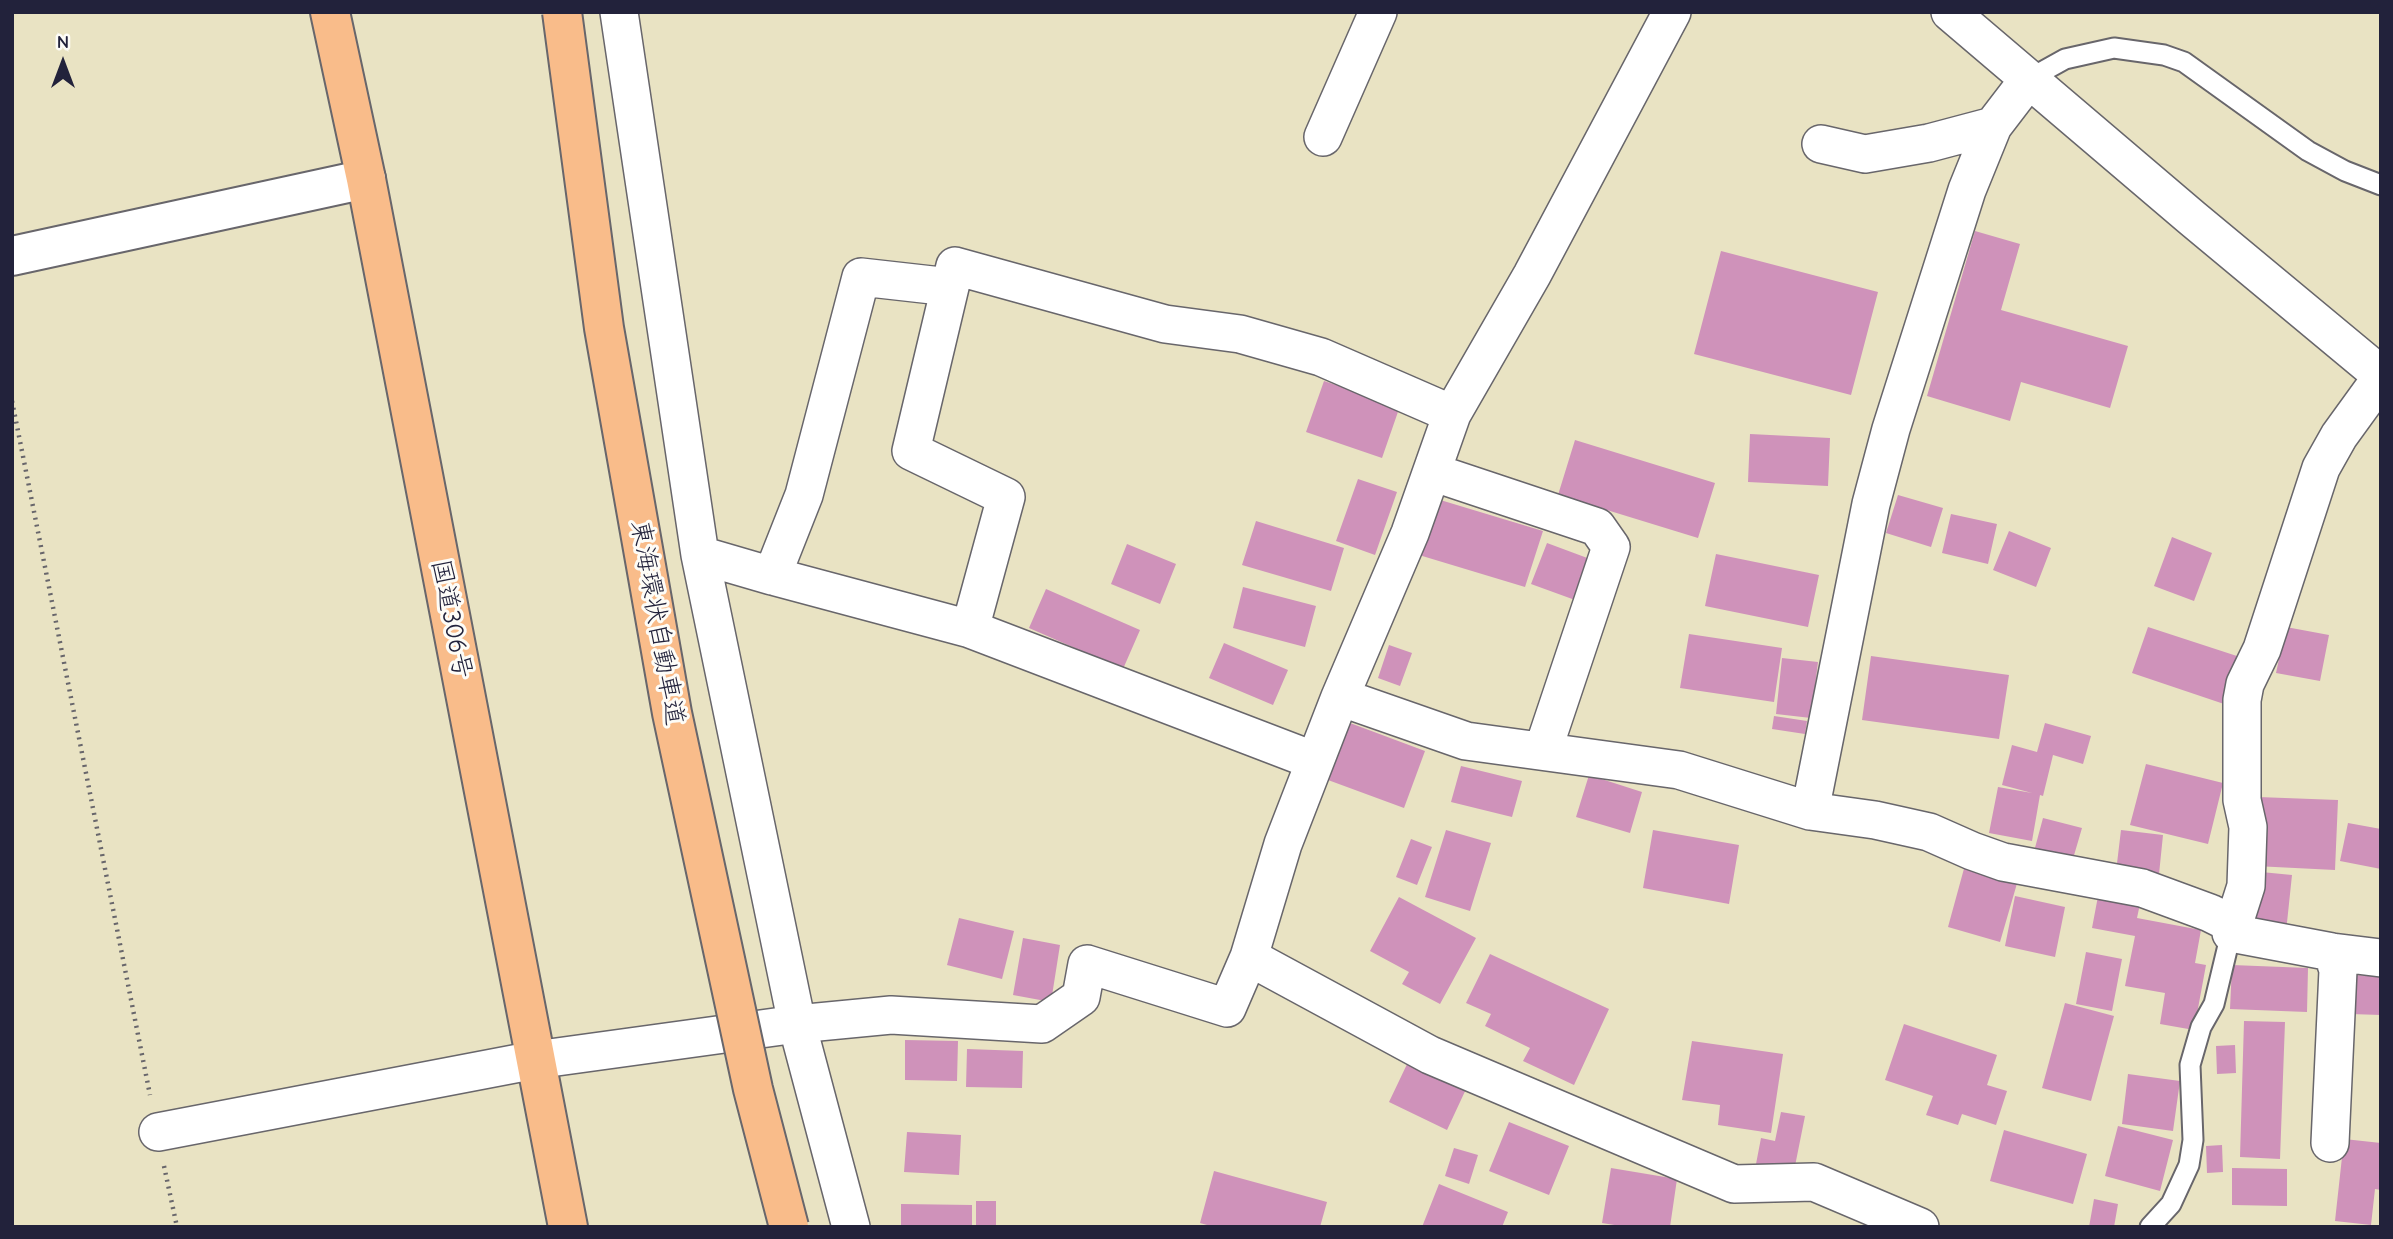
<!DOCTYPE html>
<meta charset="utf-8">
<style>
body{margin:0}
#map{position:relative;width:2393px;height:1239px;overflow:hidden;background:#e9e3c3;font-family:"Comic Neue",sans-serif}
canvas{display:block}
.frame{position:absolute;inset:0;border:14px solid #22223b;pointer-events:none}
.north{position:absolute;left:28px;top:28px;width:70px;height:70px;-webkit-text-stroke:5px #fdfcf7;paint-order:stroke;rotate:0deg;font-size:19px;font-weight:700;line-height:28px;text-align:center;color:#22223b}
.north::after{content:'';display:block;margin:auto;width:24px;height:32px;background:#22223b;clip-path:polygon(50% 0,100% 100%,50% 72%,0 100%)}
</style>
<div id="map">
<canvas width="2393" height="1239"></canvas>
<div class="frame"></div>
<div class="north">N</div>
</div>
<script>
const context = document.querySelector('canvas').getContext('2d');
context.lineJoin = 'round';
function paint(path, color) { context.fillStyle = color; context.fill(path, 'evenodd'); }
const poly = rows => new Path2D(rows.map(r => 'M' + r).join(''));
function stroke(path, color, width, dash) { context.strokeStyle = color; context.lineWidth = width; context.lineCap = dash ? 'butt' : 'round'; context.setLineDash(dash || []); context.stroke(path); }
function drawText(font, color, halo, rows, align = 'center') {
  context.font = font + ' "Comic Neue","Klee One",sans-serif'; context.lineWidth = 6; context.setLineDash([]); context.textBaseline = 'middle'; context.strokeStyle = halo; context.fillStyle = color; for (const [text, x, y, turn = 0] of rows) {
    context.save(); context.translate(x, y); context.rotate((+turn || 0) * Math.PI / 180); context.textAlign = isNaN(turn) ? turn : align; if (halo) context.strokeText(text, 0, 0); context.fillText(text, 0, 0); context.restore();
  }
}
paint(poly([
 [1975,231,2020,244,2001,310,2128,346,2110,408,2021,382,2010,421,1927,396],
 [1721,251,1878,292,1851,395,1694,354],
 [1324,381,1400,406,1382,458,1306,432],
 [1750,434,1830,438,1828,486,1748,482],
 [1575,440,1715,483,1698,538,1558,495],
 [1358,479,1397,492,1375,555,1336,541],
 [1898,495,1943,508,1931,547,1886,533],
 [1437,499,1543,531,1525,587,1419,555],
 [1951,514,1997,524,1988,564,1942,553],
 [1256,521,1344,548,1331,591,1242,565],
 [2009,531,2051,548,2036,587,1993,570],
 [2172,537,2212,553,2194,601,2154,586],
 [1547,543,1590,559,1575,600,1531,584],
 [1127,544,1176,564,1160,604,1111,584],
 [1716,554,1819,575,1808,627,1705,606],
 [1243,587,1316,606,1305,647,1233,628],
 [1046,589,1140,630,1123,669,1029,628],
 [2148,627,2243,658,2227,705,2132,673],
 [2286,627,2329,635,2320,681,2276,673],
 [1689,634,1782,648,1774,702,1680,688],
 [1224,643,1288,670,1273,705,1209,678],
 [1389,645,1412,653,1400,686,1378,678],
 [1871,656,2009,675,1999,739,1862,720],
 [1782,658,1818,662,1811,718,1776,714],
 [1774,716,1807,721,1805,734,1772,729],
 [1350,723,1425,751,1404,808,1328,780],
 [2045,723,2091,736,2083,764,2053,755,2043,796,2040,795,2032,841,1989,833,1998,787,2032,793,2002,785,2012,745,2037,752],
 [2146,764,2223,783,2208,844,2130,825],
 [1461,766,1522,781,1512,817,1451,802],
 [1589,775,1642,792,1630,833,1576,817],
 [2258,797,2338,800,2335,870,2255,866],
 [2043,818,2082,828,2070,869,2032,859],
 [2348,823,2381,829,2381,869,2340,861],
 [1446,830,1491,843,1470,911,1425,897],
 [1653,830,1739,845,1729,904,1643,888],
 [2121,830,2163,835,2158,884,2115,880],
 [1411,839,1432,847,1417,885,1396,877],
 [1965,865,2018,880,2000,942,1948,927],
 [2251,871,2292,875,2286,932,2245,927],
 [2099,891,2141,899,2137,918,2201,930,2195,963,2206,965,2194,1030,2160,1024,2165,993,2125,986,2135,936,2092,928],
 [2015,896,2065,907,2055,957,2005,946],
 [1399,897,1476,938,1440,1004,1402,984,1409,972,1370,951],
 [959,918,1014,931,1002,979,947,965],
 [1023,938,1060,945,1051,1002,1013,995],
 [2086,952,2122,959,2112,1011,2076,1004],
 [1490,954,1609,1009,1574,1085,1523,1061,1530,1048,1485,1026,1491,1014,1466,1003],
 [2232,965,2308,968,2307,1012,2230,1009],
 [2352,975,2381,976,2381,1015,2350,1014],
 [2065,1003,2114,1016,2091,1101,2042,1088],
 [2244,1021,2285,1022,2280,1159,2240,1157],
 [1904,1024,1997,1055,1987,1085,2007,1091,1996,1125,1962,1114,1958,1125,1926,1115,1933,1096,1885,1080],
 [905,1040,958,1041,957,1081,905,1080],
 [1692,1041,1783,1054,1771,1133,1718,1125,1720,1105,1682,1100],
 [2235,1045,2236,1073,2217,1074,2216,1046],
 [967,1049,1023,1051,1022,1088,966,1087],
 [1409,1060,1467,1087,1447,1130,1389,1102],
 [2128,1074,2180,1081,2173,1131,2122,1124],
 [1781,1112,1805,1116,1794,1171,1756,1164,1761,1138,1775,1141],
 [1509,1122,1569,1146,1549,1195,1489,1171],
 [2118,1126,2173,1140,2160,1191,2105,1176],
 [2004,1130,2087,1154,2073,1204,1990,1181],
 [907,1132,961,1135,959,1175,904,1172],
 [2344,1139,2381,1143,2381,1190,2375,1189,2371,1225,2335,1221],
 [2222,1145,2223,1172,2207,1173,2206,1146],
 [1454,1148,1478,1155,1469,1184,1445,1176],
 [1611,1168,1677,1179,1670,1227,1627,1227,1602,1223],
 [2232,1168,2287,1169,2287,1206,2232,1205],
 [1214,1171,1327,1202,1320,1227,1214,1227,1200,1223],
 [1439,1184,1508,1212,1502,1227,1422,1227],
 [2094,1199,2118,1204,2114,1227,2089,1227],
 [976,1201,996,1201,996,1227,976,1227],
 [901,1204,972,1205,972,1227,901,1227]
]), '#cf92ba');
const service = poly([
 [2029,79,2065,59,2114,48,2164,55,2184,62,2308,151,2345,171,2381,185],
 [2150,1227,2171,1204,2189,1165,2193,1140,2190,1065,2201,1027,2214,1004,2231,933]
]);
const minor = poly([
 [619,12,700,555,797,1024,851,1227],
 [1950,12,2192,218,2381,375],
 [1323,137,1378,12],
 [1821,144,1865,154,1929,143,1993,126],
 [2381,378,2339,436,2321,468,2262,649,2245,684,2242,700,2242,800,2248,827,2246,886,2231,933,2332,952,2381,958],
 [1432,472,1597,527,1611,547,1543,750],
 [700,555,772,576,970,629,1315,761],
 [772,576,804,495,861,277,950,287],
 [970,629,1006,497,911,451,955,266,1165,324,1240,334,1321,357,1452,414],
 [1340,697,1466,741,1679,770,1810,811,1875,820,1929,832,1972,851,2003,862,2142,888,2210,913,2234,925],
 [1810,811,1871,504,1891,429,1967,190,1993,126,2029,79],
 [1249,957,1430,1055,1734,1184,1814,1182,1920,1227],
 [158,1132,535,1060,797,1024,891,1015,1042,1024,1081,997,1087,964,1227,1008,1249,957,1283,844,1340,697,1410,533,1452,414,1532,275,1672,12],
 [2330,1143,2338,970,2332,952]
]);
const tertiary = poly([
 [12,256,366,179]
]);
const trunk = poly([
 [330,12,366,179,568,1227]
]);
stroke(service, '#68666b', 23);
stroke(minor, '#68666b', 40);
stroke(tertiary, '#68666b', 42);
stroke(trunk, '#68666b', 42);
stroke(poly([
 [12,401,150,1095],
 [164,1166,177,1227]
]), '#68666b', 4.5, [2, 5]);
stroke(service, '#fff', 19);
stroke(minor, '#fff', 37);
stroke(tertiary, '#fff', 38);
stroke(trunk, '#f9bc8a', 38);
const motorwayBridge = poly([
 [562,12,604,328,672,713,753,1089,789,1227]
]);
stroke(motorwayBridge, '#68666b', 42, []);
stroke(motorwayBridge, '#f9bc8a', 38);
drawText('26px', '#22223b', '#fdfcf7', [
 ["国道306号",451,619,79],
 ["東海環状自動車道",657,623,80]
]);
</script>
